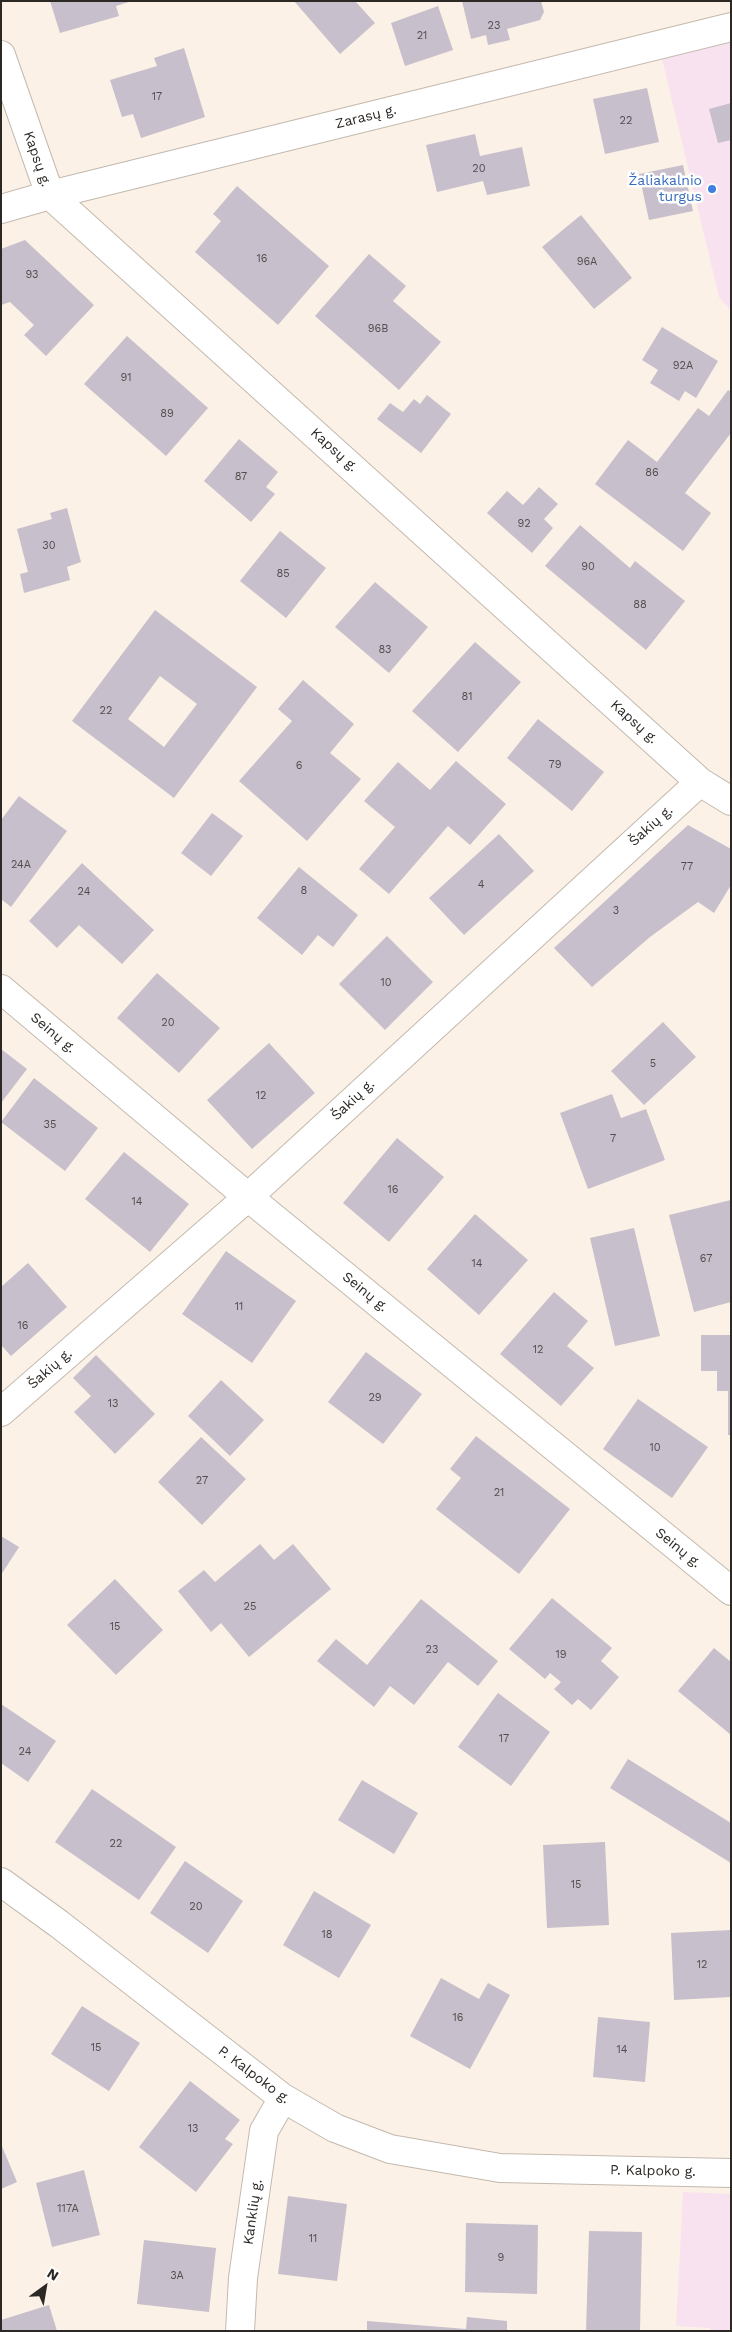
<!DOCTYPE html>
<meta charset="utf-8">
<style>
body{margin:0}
#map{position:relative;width:732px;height:2332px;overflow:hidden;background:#fcf1e6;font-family:"Work Sans",sans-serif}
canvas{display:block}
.frame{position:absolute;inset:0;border:2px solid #2c2824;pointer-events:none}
.north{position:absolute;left:20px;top:2262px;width:50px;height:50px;-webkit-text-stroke:4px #fff;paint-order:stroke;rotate:32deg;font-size:14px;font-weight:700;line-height:20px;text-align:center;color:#2c2824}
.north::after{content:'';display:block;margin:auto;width:18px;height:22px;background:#2c2824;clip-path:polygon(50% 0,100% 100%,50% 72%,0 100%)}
</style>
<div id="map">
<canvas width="732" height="2332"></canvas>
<div class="frame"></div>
<div class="north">N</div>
</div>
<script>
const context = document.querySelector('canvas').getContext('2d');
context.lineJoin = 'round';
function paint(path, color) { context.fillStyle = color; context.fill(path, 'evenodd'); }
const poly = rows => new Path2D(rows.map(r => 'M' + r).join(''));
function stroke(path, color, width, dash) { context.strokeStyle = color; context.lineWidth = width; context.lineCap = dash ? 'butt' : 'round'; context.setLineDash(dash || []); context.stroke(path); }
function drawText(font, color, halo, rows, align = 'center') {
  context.font = font + ' "Work Sans",sans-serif'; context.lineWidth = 5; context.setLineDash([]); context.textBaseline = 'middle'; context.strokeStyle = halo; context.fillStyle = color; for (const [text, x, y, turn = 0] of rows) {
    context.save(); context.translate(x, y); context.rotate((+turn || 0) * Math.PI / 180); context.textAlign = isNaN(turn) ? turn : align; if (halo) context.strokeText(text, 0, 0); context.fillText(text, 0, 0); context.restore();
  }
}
paint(poly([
 [731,42,731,311,719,297,662,59],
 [683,2192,731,2194,731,2331,710,2331,710,2328,676,2326]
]), '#f8e2ef');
paint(poly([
 [50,1,129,1,129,2,116,6,119,16,60,33],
 [294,1,355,1,375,23,340,54],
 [462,1,541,1,544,12,540,20,507,29,510,40,488,45,486,35,471,39],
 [438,6,453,50,405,66,391,23],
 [184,48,205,117,141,138,133,114,122,117,110,80,157,66,154,58],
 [647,88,659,142,605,154,593,99],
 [731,103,731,140,718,143,709,109],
 [475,134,480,156,522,147,530,186,487,195,483,181,437,192,426,145],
 [683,165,693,211,649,220,639,174],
 [237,186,329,266,278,325,195,252,221,221,213,214],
 [581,215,632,278,594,309,542,247],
 [25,240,94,305,46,356,24,335,34,325,10,302,1,305,1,249],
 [369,254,406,286,393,301,441,342,399,390,315,316],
 [662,327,718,361,696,398,685,391,679,401,650,383,658,370,642,360],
 [127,336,208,408,166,456,84,384],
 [728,390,731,392,731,433,685,493,711,513,683,551,595,484,628,440,657,462,698,408,709,416],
 [427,395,451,414,421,453,377,419,390,403,403,412,414,399,420,404],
 [239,439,278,472,266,487,275,494,251,522,204,481],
 [539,487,558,504,544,519,553,528,532,553,487,513,507,491,523,505],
 [67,508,81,562,67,567,70,580,24,593,20,574,28,572,17,529,52,519,50,513],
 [580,525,630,568,635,561,685,601,646,650,545,566],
 [280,531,326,568,286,618,240,581],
 [375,582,428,627,389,673,335,627],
 [155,610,257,687,174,798,72,721],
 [160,676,197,704,164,747,128,719],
 [475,642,521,682,458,752,412,711],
 [303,680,354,724,330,753,361,779,307,841,239,781,292,721,278,709],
 [538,719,604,772,572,811,507,758],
 [456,761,506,804,470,845,448,826,389,894,359,869,395,827,364,801,398,762,430,790],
 [19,796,67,831,11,907,1,899,1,820],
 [212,813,243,836,211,876,181,853],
 [688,825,731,849,731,885,714,913,698,902,650,937,592,987,554,948],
 [499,834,534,871,464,935,429,898],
 [82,863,154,930,122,964,79,925,57,948,29,921],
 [299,867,358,915,333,947,318,935,302,955,257,918],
 [387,936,433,982,385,1030,339,984],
 [157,973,220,1028,179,1073,117,1018],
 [663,1022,696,1057,644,1105,611,1071],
 [269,1043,315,1093,252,1149,207,1100],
 [1,1049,27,1069,1,1103],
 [34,1078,98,1128,65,1171,1,1122],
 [612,1094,621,1118,646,1109,665,1160,588,1189,560,1113],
 [397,1138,444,1177,389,1242,343,1203],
 [124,1152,189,1204,150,1252,85,1199],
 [731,1200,731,1302,694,1312,669,1215],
 [475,1214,528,1260,479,1315,427,1269],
 [634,1228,660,1336,615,1346,590,1238],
 [226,1251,296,1301,252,1363,182,1314],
 [28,1263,67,1307,11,1356,1,1345,1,1287],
 [554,1292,588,1321,567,1346,594,1368,561,1406,500,1354],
 [701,1335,731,1335,731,1435,728,1435,728,1391,717,1391,717,1371,701,1371],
 [366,1352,422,1394,383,1444,328,1402],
 [96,1355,155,1414,115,1454,74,1412,91,1396,73,1378],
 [221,1380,264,1420,230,1456,188,1416],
 [638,1399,708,1447,672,1498,603,1449],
 [476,1436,570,1509,519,1574,436,1509,461,1478,450,1469],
 [201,1437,246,1479,202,1525,158,1482],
 [1,1536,19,1547,1,1575],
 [260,1544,274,1560,293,1544,331,1589,249,1657,221,1623,211,1632,178,1591,204,1570,215,1582],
 [115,1579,163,1630,116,1675,67,1625],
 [552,1598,612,1648,601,1661,619,1677,591,1710,578,1699,572,1705,554,1689,561,1682,550,1673,545,1679,509,1649],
 [421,1599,498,1661,478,1686,448,1662,414,1705,390,1686,374,1707,317,1661,336,1639,367,1665],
 [714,1648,731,1662,731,1735,678,1691],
 [498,1693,550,1732,511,1786,458,1747],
 [1,1704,56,1741,28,1782,1,1763],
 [628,1759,731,1823,731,1863,610,1788],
 [362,1780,418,1813,394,1854,338,1820],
 [92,1789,176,1847,139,1900,55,1842],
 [605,1842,609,1925,547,1928,543,1845],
 [185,1861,243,1901,208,1953,150,1913],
 [314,1891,371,1925,339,1978,283,1945],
 [731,1930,731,1997,674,2000,671,1933],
 [441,1978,479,1999,488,1983,510,1995,470,2069,410,2036],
 [82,2006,140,2043,109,2091,51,2054],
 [598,2017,650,2022,645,2082,593,2077],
 [190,2081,240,2120,225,2139,233,2144,196,2192,139,2147],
 [1,2144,17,2182,1,2189],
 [84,2170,100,2235,52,2247,36,2183],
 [288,2196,347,2204,337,2281,278,2274],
 [466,2223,538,2225,537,2294,465,2292],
 [589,2231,642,2232,640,2331,586,2331],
 [144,2240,216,2248,209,2312,137,2304],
 [49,2305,57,2331,1,2331,1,2320],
 [467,2317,507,2321,507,2331,367,2331,367,2321,466,2329]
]), '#c7bfcb');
const minor = poly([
 [1,55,50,195,700,782,731,801],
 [1,209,50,195,731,27],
 [1,989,248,1197,731,1591],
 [1,1412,248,1197,700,782],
 [1,1882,59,1924,283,2098,335,2128,390,2149,500,2168,731,2173],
 [240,2331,243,2278,264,2131,283,2098]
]);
stroke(minor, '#c3b9ae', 30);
stroke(minor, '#fff', 28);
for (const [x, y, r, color] of [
 [712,189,5,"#3f7fe0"]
]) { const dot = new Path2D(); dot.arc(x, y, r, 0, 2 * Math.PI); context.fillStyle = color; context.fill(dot); stroke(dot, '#fff', 2); }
drawText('11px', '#534e4e', null, [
 ["23",494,26],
 ["21",422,36],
 ["17",157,97],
 ["22",626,121],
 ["20",479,169],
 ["16",262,259],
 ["96A",587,262],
 ["93",32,275],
 ["96B",378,329],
 ["92A",683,366],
 ["91",126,378],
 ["89",167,414],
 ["86",652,473],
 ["87",241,477],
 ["92",524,524],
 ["30",49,546],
 ["90",588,567],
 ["85",283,574],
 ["88",640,605],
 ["83",385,650],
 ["81",467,697],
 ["22",106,711],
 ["79",555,765],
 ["6",299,766],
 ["24A",21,865],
 ["77",687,867],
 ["4",481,885],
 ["8",304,891],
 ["24",84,892],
 ["3",616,911],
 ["10",386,983],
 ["20",168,1023],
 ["5",653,1064],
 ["12",261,1096],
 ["35",50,1125],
 ["7",613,1139],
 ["16",393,1190],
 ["14",137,1202],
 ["67",706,1259],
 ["14",477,1264],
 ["11",239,1307],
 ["16",23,1326],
 ["12",538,1350],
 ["29",375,1398],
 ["13",113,1404],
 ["10",655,1448],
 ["27",202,1481],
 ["21",499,1493],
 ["25",250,1607],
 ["15",115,1627],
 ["23",432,1650],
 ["19",561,1655],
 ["17",504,1739],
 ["24",25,1752],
 ["22",116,1844],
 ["15",576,1885],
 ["20",196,1907],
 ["18",327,1935],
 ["12",702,1965],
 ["16",458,2018],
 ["15",96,2048],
 ["14",622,2050],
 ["13",193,2129],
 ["117A",68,2209],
 ["11",313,2239],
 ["9",501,2258],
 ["3A",177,2276]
]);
drawText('14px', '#2c2824', '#fff', [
 ["Zarasų g.",366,117,-14],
 ["Kapsų g.",37,159,71],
 ["Kapsų g.",334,450,42],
 ["Kapsų g.",634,722,42],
 ["Šakių g.",651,826,-42],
 ["Seinų g.",53,1033,40],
 ["Šakių g.",353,1100,-43],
 ["Seinų g.",365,1292,39],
 ["Šakių g.",50,1369,-41],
 ["Seinų g.",678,1548,39],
 ["P. Kalpoko g.",254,2075,37],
 ["P. Kalpoko g.",653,2171,1],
 ["Kanklių g.",253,2212,-82]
]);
drawText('14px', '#366cbe', '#fff', [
 ["Žaliakalnio",702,181],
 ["turgus",702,197]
], 'right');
</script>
